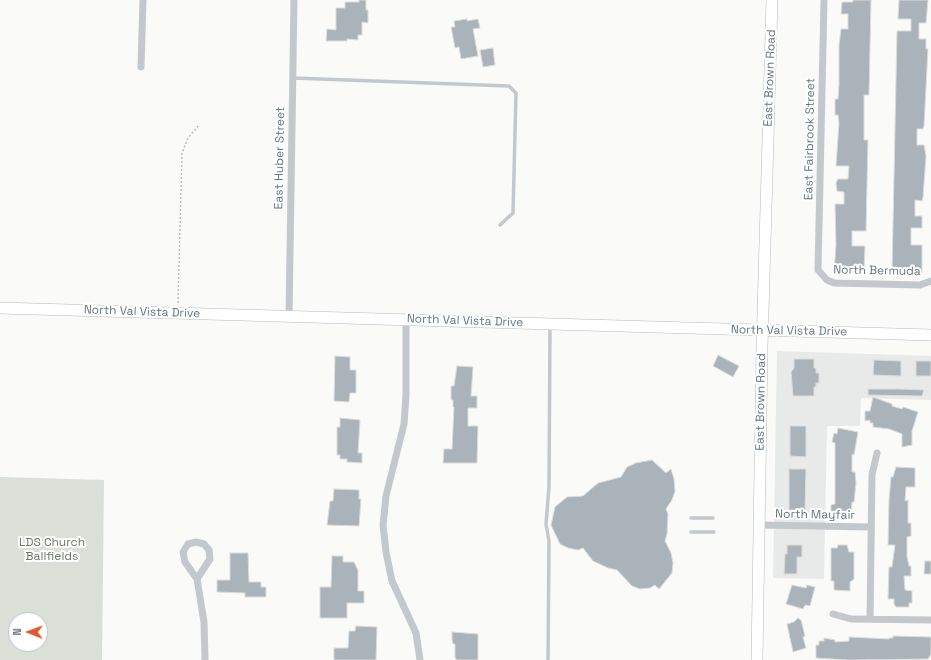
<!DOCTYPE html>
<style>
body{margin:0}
#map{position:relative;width:931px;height:660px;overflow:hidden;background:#fafaf8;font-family:"Space Grotesk",sans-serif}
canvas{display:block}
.north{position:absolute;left:8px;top:612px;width:40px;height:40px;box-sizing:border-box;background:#fff;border:1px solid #c1c8cd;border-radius:50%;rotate:271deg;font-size:11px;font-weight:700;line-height:16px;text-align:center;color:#657683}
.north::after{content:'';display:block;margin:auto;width:14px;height:18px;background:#e4572e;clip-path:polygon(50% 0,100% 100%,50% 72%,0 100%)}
</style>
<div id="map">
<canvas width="931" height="660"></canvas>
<div class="north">N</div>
</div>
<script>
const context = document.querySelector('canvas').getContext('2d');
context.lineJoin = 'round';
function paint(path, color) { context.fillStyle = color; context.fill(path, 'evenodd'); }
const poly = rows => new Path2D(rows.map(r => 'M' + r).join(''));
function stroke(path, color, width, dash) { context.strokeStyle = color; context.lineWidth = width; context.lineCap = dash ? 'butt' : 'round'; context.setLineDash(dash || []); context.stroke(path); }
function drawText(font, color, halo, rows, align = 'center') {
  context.font = font + ' "Space Grotesk",sans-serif'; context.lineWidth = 4; context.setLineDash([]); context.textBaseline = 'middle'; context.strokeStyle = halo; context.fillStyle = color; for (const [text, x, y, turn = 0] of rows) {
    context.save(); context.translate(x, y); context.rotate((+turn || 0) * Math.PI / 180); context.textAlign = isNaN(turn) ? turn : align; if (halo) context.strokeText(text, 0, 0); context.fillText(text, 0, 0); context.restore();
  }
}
paint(poly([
 [777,351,931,356,931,400,861,398,860,426,827,426,824,579,773,578]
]), '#e8e9e9');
paint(poly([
 [0,477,104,480,102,660,0,660],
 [16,620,40,620,40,644,16,644]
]), '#dadfd7');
const building = poly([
 [359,0,366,0,366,10,368,10,368,23,362,22,362,35,358,35,358,40,347,39,347,41,326,41,327,29,336,30,336,8,345,8,345,2,359,2,359,0],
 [853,0,871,0,869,95,864,95,864,140,868,140,866,231,852,231,852,246,865,246,864,272,834,272,836,245,835,204,844,204,844,192,837,191,836,183,838,179,848,179,849,166,836,166,839,123,838,115,835,115,835,99,838,99,839,84,839,45,841,29,848,29,848,14,841,14,842,2,853,2,853,0],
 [899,0,928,0,926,23,919,23,919,39,926,39,926,49,928,49,924,126,923,129,917,129,917,145,924,145,926,156,923,197,922,201,915,200,915,216,922,216,922,228,911,228,911,245,922,245,922,274,892,273,897,31,911,31,911,19,898,19,899,0],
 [467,19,467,21,478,19,480,28,473,29,478,56,461,59,459,47,455,48,451,27,455,27,454,21,467,19],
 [493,48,495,65,483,67,480,50,493,48],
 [718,355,739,366,733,377,713,366,718,355],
 [335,356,350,357,350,370,356,370,356,393,350,393,349,402,334,401,335,356],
 [794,359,814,359,814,368,816,368,816,373,819,373,819,383,816,383,816,387,814,387,814,396,793,396,791,372,794,368,794,359],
 [874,360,901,361,901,376,873,375,874,360],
 [916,361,931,361,931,376,916,376,916,361],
 [457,366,473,367,471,396,477,396,477,408,468,408,468,426,478,426,477,463,443,463,444,449,452,449,454,407,453,407,453,400,451,400,451,386,454,386,457,366],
 [868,389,899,389,924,390,922,396,868,395,868,389],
 [873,397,892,404,892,406,902,409,903,407,918,412,912,431,912,445,902,447,902,434,889,429,873,427,873,423,870,423,870,420,865,421,865,411,870,411,873,397],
 [340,418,360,420,358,453,362,453,362,463,347,462,347,459,340,459,340,455,337,455,337,427,340,427,340,418],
 [790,426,806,426,806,457,790,456,790,426],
 [838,428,858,432,854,455,852,454,852,472,855,472,856,483,854,502,852,502,851,513,831,513,831,505,835,504,835,443,832,442,834,433,837,434,838,428],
 [652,460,666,473,671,469,674,479,675,491,672,500,666,509,668,514,667,534,665,541,671,553,673,563,672,573,659,589,655,585,650,588,640,589,632,586,617,570,608,568,593,561,583,548,578,550,568,548,560,544,551,525,555,507,567,497,583,496,598,483,621,477,627,467,636,463,652,460],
 [896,467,915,468,915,487,906,487,905,501,908,500,908,523,911,523,911,536,907,537,907,556,909,566,911,566,911,576,904,576,905,590,912,591,912,603,909,603,909,607,896,607,894,604,894,599,888,599,889,567,892,567,895,545,888,545,889,500,891,477,893,477,896,467],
 [789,469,806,469,805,510,789,510,789,469],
 [334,489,359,490,359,499,361,499,359,526,327,525,330,501,333,501,334,489],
 [787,545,802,545,802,557,797,557,797,574,784,574,785,554,787,554,787,545],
 [838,545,847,545,849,552,854,552,854,579,850,582,850,591,834,590,834,581,831,581,831,548,837,548,838,545],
 [230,553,248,553,249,582,261,582,261,587,266,587,266,597,245,597,245,593,217,592,217,580,230,580,230,553],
 [332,556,343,556,343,562,354,562,358,570,358,591,364,591,364,603,347,603,347,618,320,618,320,587,331,587,332,556],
 [925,561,931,561,931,574,924,574,925,561],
 [792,585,806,588,807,585,815,587,810,606,805,605,803,609,786,604,792,585],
 [798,618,801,620,805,636,803,637,806,648,793,652,787,624,794,622,798,618],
 [356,626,377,627,376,660,334,660,334,648,348,648,349,631,355,631,356,626],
 [452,632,478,634,478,660,456,660,456,658,455,658,455,644,453,644,452,640,452,632],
 [893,636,931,637,931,654,928,659,848,660,816,658,816,645,819,645,819,641,824,641,824,638,835,640,835,642,849,641,849,637,889,639,889,638,893,638,893,636]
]);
paint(building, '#aab3b9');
stroke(building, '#dcdcda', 1);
const secondary = poly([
 [0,308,931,335],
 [757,660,762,347,772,0]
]);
stroke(secondary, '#b3babf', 12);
stroke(poly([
 [178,303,182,153,188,138,199,125]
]), '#bbbfc2', 1.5, [2, 2]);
stroke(poly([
 [293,78,509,86,516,93,513,213,500,225],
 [691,518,713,518],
 [691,532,714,532],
 [548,660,549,541,546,524,549,487,550,326]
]), '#c3c8cc', 3.5);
stroke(poly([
 [824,0,818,270,827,280,834,283,920,285,931,281],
 [141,67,143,0],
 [289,316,294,0],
 [406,319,406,395,404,424,386,496,383,525,386,552,392,581,416,633,420,660],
 [759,525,871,527],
 [197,579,210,559,209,550,204,544,196,542,188,544,183,552,185,562,197,579,204,622,205,660],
 [833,614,851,619,931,620],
 [870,619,872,475,877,453]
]), '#c3c8cc', 7);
stroke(secondary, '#fff', 11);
drawText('12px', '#657683', '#fff', [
 ["East Brown Road",770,78,-88],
 ["East Fairbrook Street",810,139,-89],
 ["East Huber Street",280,158,-89],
 ["North Bermuda",877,271,1],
 ["North Val Vista Drive",142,312,2],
 ["North Val Vista Drive",465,321,2],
 ["North Val Vista Drive",789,331,1],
 ["East Brown Road",761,402,-89],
 ["North Mayfair",815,515,1]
]);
drawText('12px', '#687a64', '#fff', [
 ["LDS Church",52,543],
 ["Ballfields",52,557]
]);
</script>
